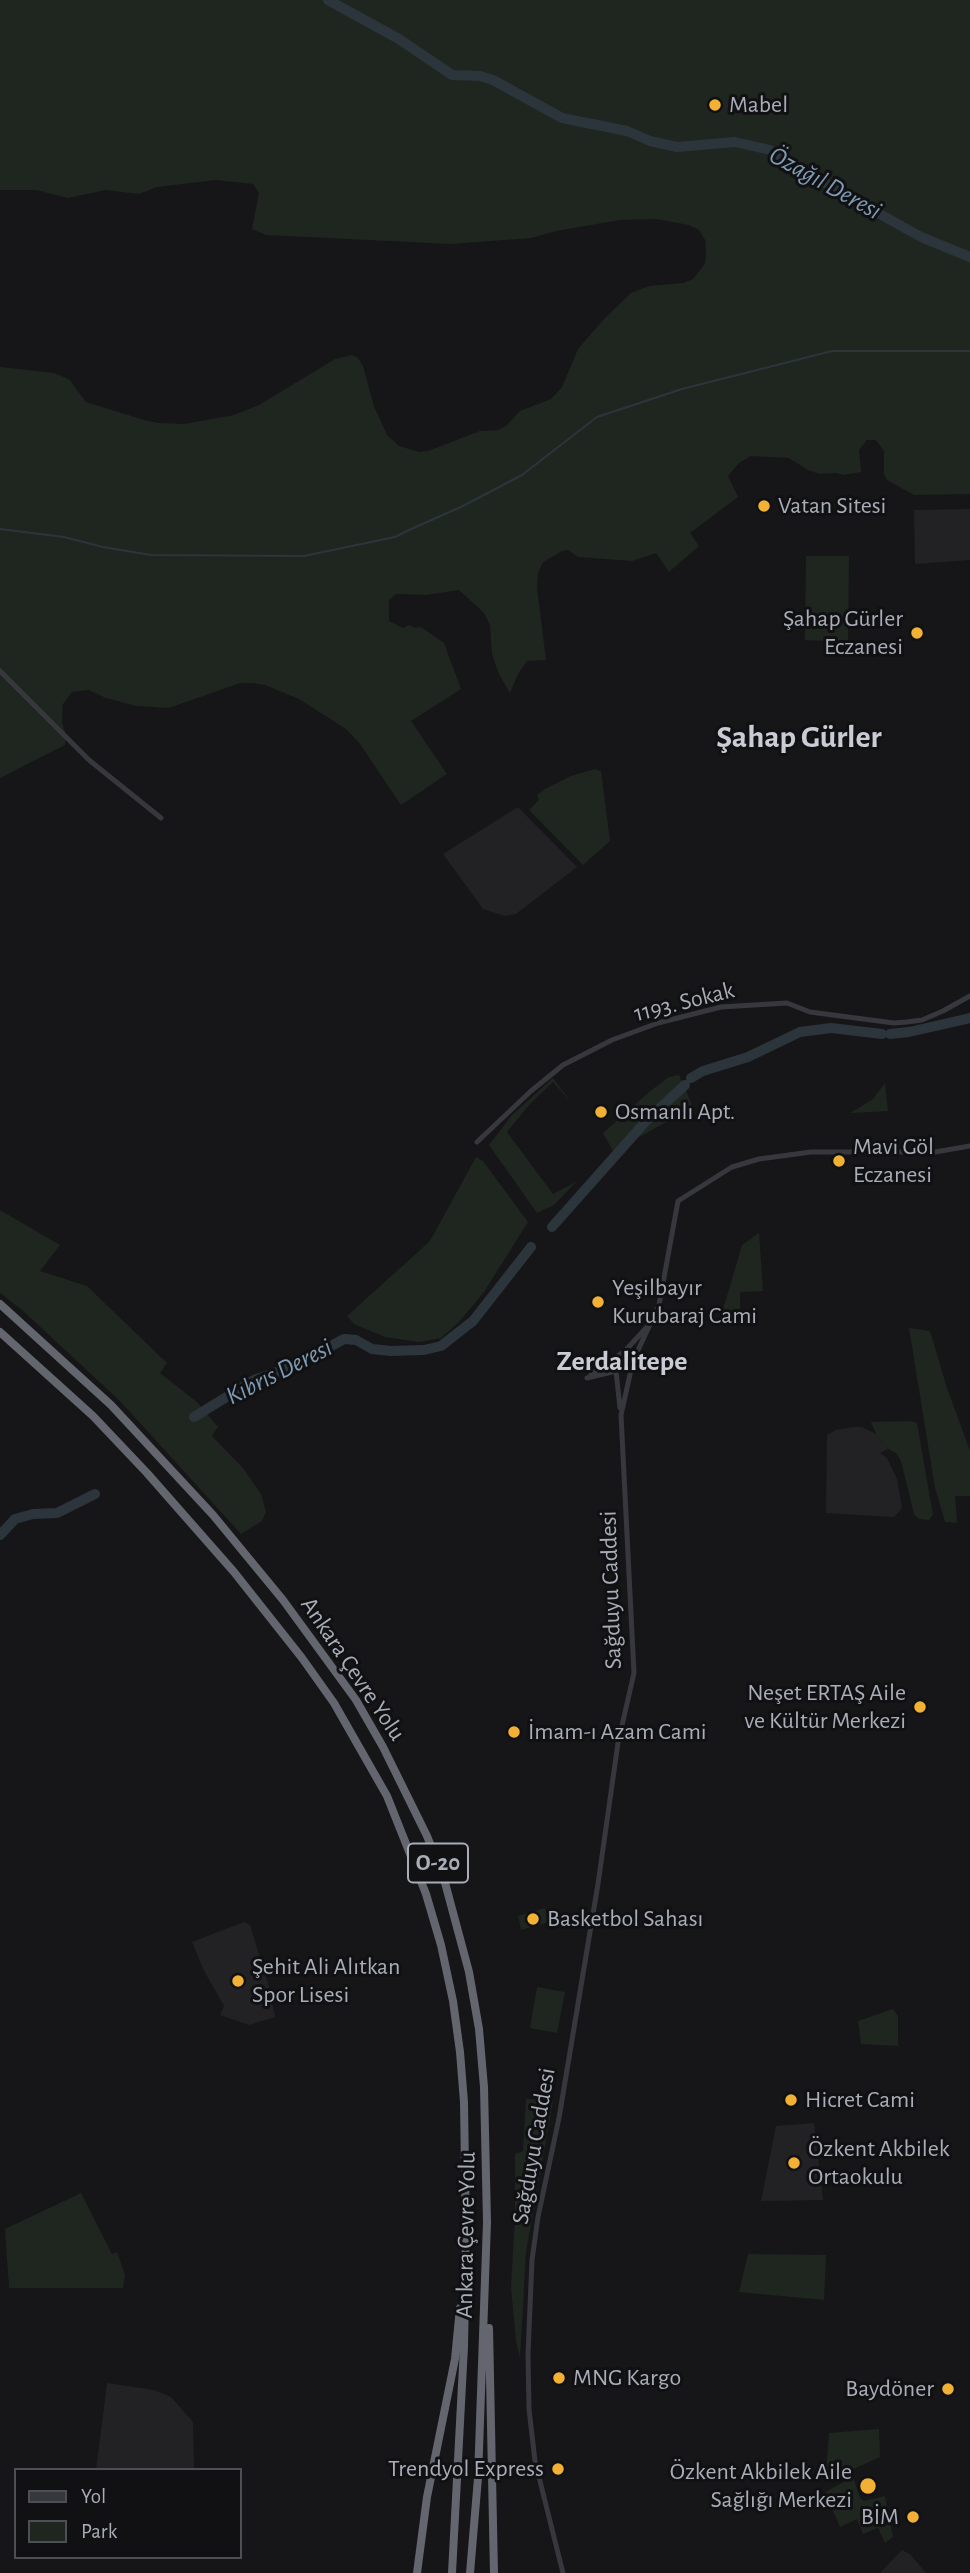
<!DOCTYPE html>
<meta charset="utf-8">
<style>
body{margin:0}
#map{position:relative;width:970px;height:2573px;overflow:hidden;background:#161618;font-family:"Alegreya Sans",sans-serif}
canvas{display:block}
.legend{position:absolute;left:14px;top:2468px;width:228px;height:91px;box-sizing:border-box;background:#111113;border:2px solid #4d4f55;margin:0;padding:9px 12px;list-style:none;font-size:21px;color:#a8adb8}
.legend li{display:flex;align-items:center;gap:14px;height:35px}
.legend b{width:35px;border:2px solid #4d4f55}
</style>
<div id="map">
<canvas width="970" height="2573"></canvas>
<ul class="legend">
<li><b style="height:9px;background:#37383d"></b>Yol</li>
<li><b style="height:19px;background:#1e261f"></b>Park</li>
</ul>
</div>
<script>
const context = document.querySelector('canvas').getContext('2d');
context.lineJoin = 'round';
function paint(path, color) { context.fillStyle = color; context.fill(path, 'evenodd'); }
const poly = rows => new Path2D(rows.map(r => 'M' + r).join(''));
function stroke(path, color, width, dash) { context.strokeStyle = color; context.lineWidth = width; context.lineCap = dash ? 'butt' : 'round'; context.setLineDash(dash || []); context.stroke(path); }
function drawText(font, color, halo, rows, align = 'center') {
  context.font = font + ' "Alegreya Sans",sans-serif'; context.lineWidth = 6; context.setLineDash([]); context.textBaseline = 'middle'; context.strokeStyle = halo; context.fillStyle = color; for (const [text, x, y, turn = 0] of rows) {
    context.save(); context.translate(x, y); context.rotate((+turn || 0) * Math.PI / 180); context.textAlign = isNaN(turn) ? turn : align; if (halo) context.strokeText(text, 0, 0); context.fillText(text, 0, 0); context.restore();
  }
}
paint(poly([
 [970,509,970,560,915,564,914,510],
 [518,807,577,867,516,914,505,916,483,909,443,854],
 [852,1427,862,1427,876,1434,888,1449,880,1453,887,1458,897,1479,902,1508,894,1517,826,1513,827,1435,836,1430],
 [244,1922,250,1925,270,1990,275,2017,249,2025,220,2015,224,2006,204,1971,192,1942],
 [814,2123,823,2200,761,2201,776,2126],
 [107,2383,154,2390,171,2397,193,2422,194,2470,96,2470],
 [902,2550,910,2554,926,2573,880,2573]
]), '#222225');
paint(poly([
 [0,0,970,0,970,494,914,495,887,480,884,474,884,451,876,440,867,440,859,450,861,472,844,475,836,473,819,474,808,470,789,458,751,456,739,463,728,476,738,497,690,533,699,546,669,572,656,553,632,561,578,557,568,550,562,551,543,562,538,573,537,587,546,660,527,661,518,674,510,693,499,674,492,654,490,625,484,613,459,590,426,595,396,594,389,600,389,621,403,628,409,625,415,628,421,627,444,643,461,689,411,721,447,774,401,805,360,744,346,729,299,699,265,685,252,683,240,683,169,708,136,706,106,698,89,690,72,692,63,704,62,722,66,736,65,745,0,778,0,367,54,373,69,379,86,402,144,420,159,423,184,424,234,415,259,405,335,359,352,355,358,358,363,366,374,406,387,435,399,446,419,452,428,451,480,431,498,430,506,426,520,411,551,399,562,387,578,349,604,319,631,293,649,286,683,283,693,279,705,264,706,253,705,240,699,230,689,225,656,219,620,220,556,231,531,238,451,244,266,235,252,229,259,193,253,184,216,180,157,187,139,194,106,190,68,198,36,190,0,190],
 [806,556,849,556,848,642,805,640],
 [595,769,601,771,610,841,583,865,529,810,539,800,537,795,545,789,571,776],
 [679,1075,693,1107,634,1140,612,1160,608,1157,613,1151,603,1133,649,1092,669,1077],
 [553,1078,571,1102,553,1082,529,1105,507,1132,553,1194,576,1182,554,1205,537,1213,489,1145,512,1115],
 [885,1083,888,1111,850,1113,873,1099],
 [476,1157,483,1161,528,1222,484,1292,459,1322,441,1338,419,1342,385,1337,354,1324,347,1316,430,1241],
 [0,1210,60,1245,40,1271,87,1286,167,1363,160,1373,197,1402,218,1427,212,1436,243,1468,261,1494,266,1512,262,1521,241,1534,120,1401,22,1310,0,1293],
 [759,1233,763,1291,740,1292,740,1323,719,1323,742,1245],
 [909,1328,930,1331,947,1388,970,1451,970,1496,955,1496,957,1523,945,1522,935,1488],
 [910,1421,917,1423,933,1515,929,1520,919,1519,914,1514,901,1461,896,1453,888,1449,876,1434,871,1422],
 [545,1908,549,1922,521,1930,518,1916],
 [537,1987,565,1992,557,2033,530,2028],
 [893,2009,898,2016,898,2046,861,2044,858,2021],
 [526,2099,553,2101,526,2252,520,2358,516,2341,511,2286,515,2219,515,2154,523,2151],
 [81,2193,112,2254,117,2252,125,2275,123,2288,9,2288,5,2229],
 [748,2254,826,2255,824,2300,739,2292],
 [879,2429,880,2457,828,2481,826,2474,829,2433],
 [853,2477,860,2498,864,2501,885,2496,893,2537,885,2543,878,2528,863,2534,857,2519,840,2527,825,2492]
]), '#1e261f');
stroke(poly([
 [0,529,64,537,103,547,151,555,304,556,395,537,409,530,463,506,522,475,597,417,682,389,832,351,970,351]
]), '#2c353c', 2);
stroke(poly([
 [328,0,399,39,452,75,480,76,493,80,562,118,627,131,650,141,677,147,735,142,770,150,844,194,921,237,970,257],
 [890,1034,909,1032,970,1018],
 [691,1078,703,1071,748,1057,800,1032,831,1028,882,1034],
 [552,1227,647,1120,685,1085],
 [194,1417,254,1380,294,1366,344,1339,356,1340,372,1349,391,1351,424,1350,441,1346,473,1321,531,1247],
 [0,1535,15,1519,33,1514,57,1513,95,1494]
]), '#2c353c', 10);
stroke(poly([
 [0,671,89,760,161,818],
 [477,1142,531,1091,563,1065,612,1040,658,1023,721,1007,787,1003,810,1012,894,1023,907,1022,922,1020,943,1011,970,996],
 [624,1352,632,1356,633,1361,628,1368,616,1371,611,1365,611,1360,624,1352],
 [624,1352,647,1327],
 [591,1374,611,1360],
 [587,1378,616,1371,620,1408],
 [563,2573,535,2461,529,2409,528,2354,532,2260,538,2217,559,2118,598,1884,618,1743,634,1673,621,1415,633,1361,659,1305,678,1201,732,1167,759,1159,811,1152,935,1152,970,1146]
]), '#37383d', 5);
stroke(poly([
 [0,1304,111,1405,213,1515,283,1600,356,1700,383,1747,427,1836,444,1879,469,1972,479,2029,484,2087,487,2222,478,2478,470,2573],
 [0,1332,93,1416,147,1473,234,1572,302,1658,334,1703,387,1796,426,1894,441,1945,453,2001,460,2052,464,2102,466,2239,464,2347,452,2573],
 [489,2328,494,2573],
 [417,2573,427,2497,455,2359,460,2308]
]), '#63666e', 8);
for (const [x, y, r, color] of [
 [715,105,7,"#f2b134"],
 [764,506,7,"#f2b134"],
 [917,633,7,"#f2b134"],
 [601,1112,7,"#f2b134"],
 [839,1161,7,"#f2b134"],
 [598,1302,7,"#f2b134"],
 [920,1707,7,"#f2b134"],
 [514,1732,7,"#f2b134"],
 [533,1919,7,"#f2b134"],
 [238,1981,7,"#f2b134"],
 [791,2100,7,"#f2b134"],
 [794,2163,7,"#f2b134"],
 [559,2378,7,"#f2b134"],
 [948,2389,7,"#f2b134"],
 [558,2469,7,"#f2b134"],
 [868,2486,9,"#f2b134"],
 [913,2517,7,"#f2b134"]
]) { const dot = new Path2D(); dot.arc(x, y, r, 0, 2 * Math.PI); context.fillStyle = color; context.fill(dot); stroke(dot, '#111113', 2.5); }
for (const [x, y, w] of [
 [438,1863,60]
]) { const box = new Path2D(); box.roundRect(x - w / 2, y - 19.5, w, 39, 5); context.fillStyle = '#111113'; context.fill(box); stroke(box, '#a8adb8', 2); }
drawText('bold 23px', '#a8adb8', null, [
 ["O-20",438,1863]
]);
drawText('24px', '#a8adb8', '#111113', [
 ["Mabel",729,105],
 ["Vatan Sitesi",778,506],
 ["Şahap Gürler",903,619,"right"],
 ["Eczanesi",903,647,"right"],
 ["Osmanlı Apt.",615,1112],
 ["Mavi Göl",853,1147],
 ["Eczanesi",853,1175],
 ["Yeşilbayır",612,1288],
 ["Kurubaraj Cami",612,1316],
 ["Neşet ERTAŞ Aile",906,1693,"right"],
 ["ve Kültür Merkezi",906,1721,"right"],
 ["İmam-ı Azam Cami",528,1732],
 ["Basketbol Sahası",547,1919],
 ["Şehit Ali Alıtkan",252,1967],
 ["Spor Lisesi",252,1995],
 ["Hicret Cami",805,2100],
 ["Özkent Akbilek",808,2149],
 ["Ortaokulu",808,2177],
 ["MNG Kargo",573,2378],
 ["Baydöner",934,2389,"right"],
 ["Trendyol Express",544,2469,"right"],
 ["Özkent Akbilek Aile",852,2472,"right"],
 ["Sağlığı Merkezi",852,2500,"right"],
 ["BİM",899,2517,"right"]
], 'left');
drawText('24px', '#a8adb8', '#111113', [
 ["1193. Sokak",684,1002,-14],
 ["Sağduyu Caddesi",611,1590,-92],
 ["Ankara Çevre Yolu",353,1669,56],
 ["Sağduyu Caddesi",534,2146,-80],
 ["Ankara Çevre Yolu",466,2235,-89]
]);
drawText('italic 26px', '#7f9bb3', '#111113', [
 ["Özağıl Deresi",825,183,29],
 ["Kıbrıs Deresi",279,1372,-27]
]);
drawText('bold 28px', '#c9ccd4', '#111113', [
 ["Zerdalitepe",622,1362]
]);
drawText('bold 32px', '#c9ccd4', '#111113', [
 ["Şahap Gürler",799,737]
]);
</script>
